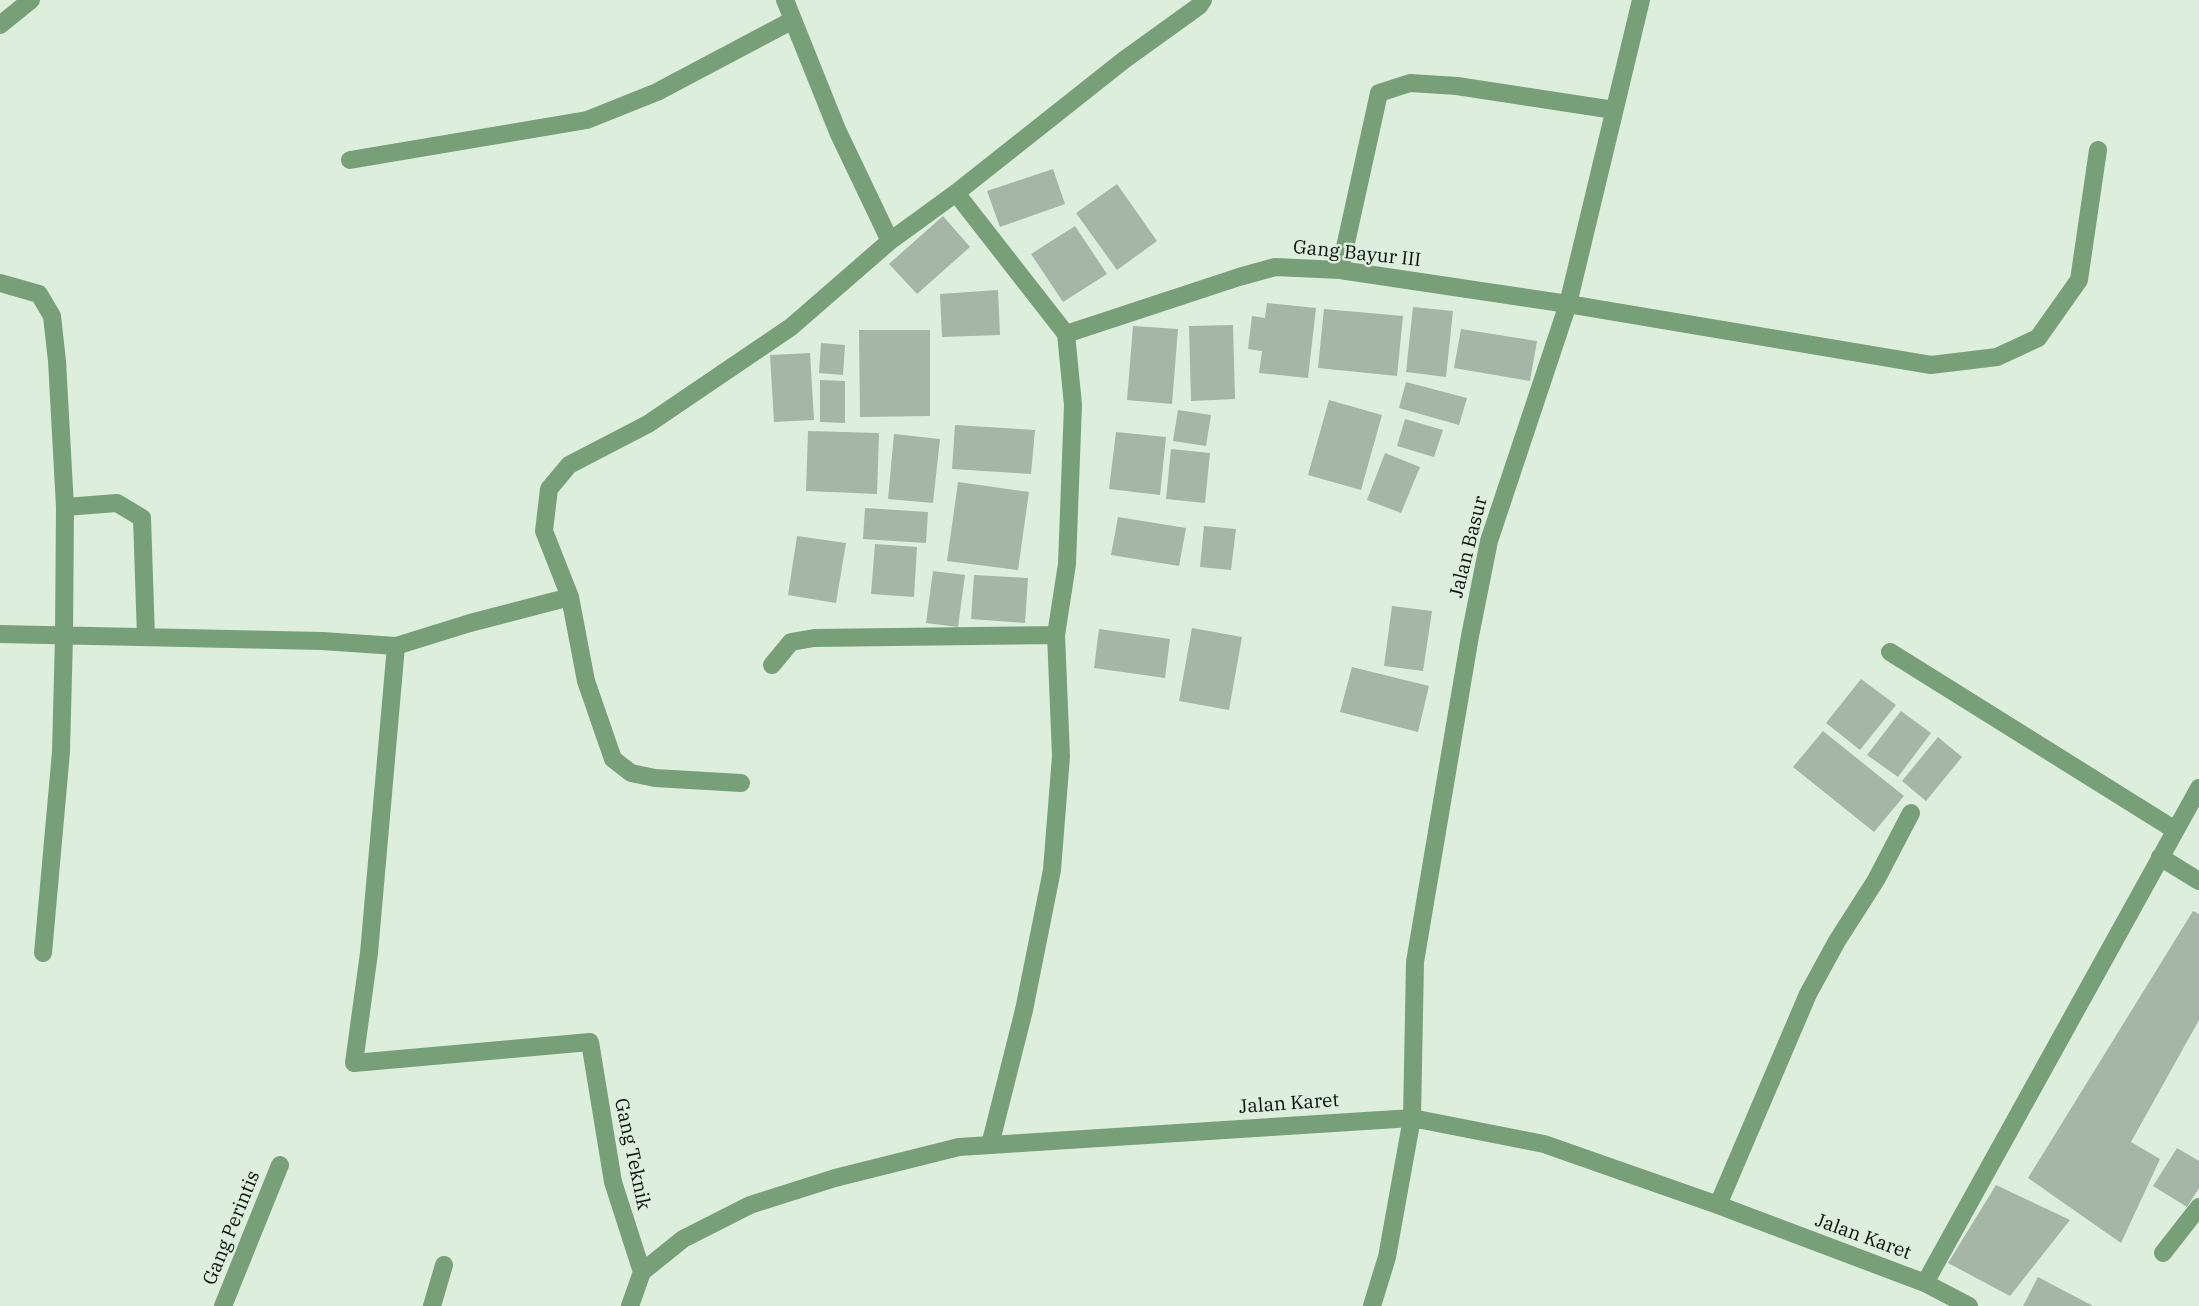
<!DOCTYPE html>
<style>
body{margin:0}
canvas{display:block;background:#ded}
</style>
<canvas width="2199" height="1306"></canvas>
<script>
const context = document.querySelector('canvas').getContext('2d');
context.lineJoin = 'round';
function paint(path, color) { context.fillStyle = color; context.fill(path, 'evenodd'); }
const poly = rows => new Path2D(rows.map(r => 'M' + r).join(''));
function stroke(path, color, width, dash) { context.strokeStyle = color; context.lineWidth = width; context.lineCap = dash ? 'butt' : 'round'; context.setLineDash(dash || []); context.stroke(path); }
function drawText(font, color, halo, rows, align = 'center') {
  context.font = font + ' "IBM Plex Serif",serif'; context.lineWidth = 5; context.setLineDash([]); context.textBaseline = 'middle'; context.strokeStyle = halo; context.fillStyle = color; for (const [text, x, y, turn = 0] of rows) {
    context.save(); context.translate(x, y); context.rotate((+turn || 0) * Math.PI / 180); context.textAlign = isNaN(turn) ? turn : align; if (halo) context.strokeText(text, 0, 0); context.fillText(text, 0, 0); context.restore();
  }
}
paint(poly([
 [1053,169,1065,204,1000,227,987,191],
 [1117,184,1157,241,1117,270,1076,213],
 [943,216,970,247,917,294,889,264],
 [1075,226,1107,274,1063,302,1031,254],
 [998,290,1000,335,942,337,940,294],
 [1267,303,1316,308,1308,378,1259,373,1262,351,1248,349,1252,316,1265,318],
 [1413,307,1453,311,1446,377,1406,372],
 [1324,309,1403,316,1397,376,1318,368],
 [1233,325,1235,399,1191,401,1189,326],
 [1133,326,1178,329,1172,404,1127,400],
 [1461,329,1537,341,1530,381,1454,368],
 [859,330,930,330,930,416,860,417],
 [821,343,845,345,843,375,819,373],
 [810,353,814,420,774,422,770,355],
 [820,380,845,381,845,423,820,422],
 [1406,382,1467,398,1459,425,1399,408],
 [1329,400,1382,415,1361,490,1308,475],
 [1178,410,1211,415,1206,446,1173,441],
 [1405,419,1443,430,1434,457,1397,446],
 [955,425,1035,430,1031,474,952,469],
 [808,431,879,433,877,494,806,491],
 [1116,432,1166,437,1160,495,1109,489],
 [894,434,940,439,933,503,888,499],
 [1171,449,1210,453,1205,503,1166,499],
 [1385,453,1420,467,1401,513,1367,500],
 [958,482,1029,492,1018,570,947,561],
 [865,508,928,512,926,543,863,539],
 [1118,517,1186,528,1179,566,1111,555],
 [1204,526,1236,529,1231,570,1200,567],
 [797,536,846,543,836,603,788,595],
 [875,544,917,547,914,597,871,594],
 [933,571,965,575,958,627,926,623],
 [974,575,1028,578,1025,623,971,619],
 [1392,606,1432,611,1423,671,1384,666],
 [1192,628,1242,637,1229,710,1179,701],
 [1099,629,1170,639,1165,678,1094,668],
 [1352,667,1429,686,1418,732,1340,712],
 [1861,679,1896,705,1860,750,1826,723],
 [1901,711,1931,733,1898,777,1867,755],
 [1823,731,1904,796,1874,832,1793,767],
 [1938,737,1962,757,1926,801,1902,781],
 [2193,911,2199,914,2199,1020,2131,1142,2160,1159,2121,1243,2028,1178],
 [2177,1148,2199,1161,2199,1188,2187,1207,2153,1186],
 [1996,1185,2070,1220,2010,1296,1948,1263],
 [2038,1277,2093,1306,2023,1306]
]), '#a5b5a6');
stroke(poly([
 [0,25,31,0],
 [350,160,587,120,657,92,793,20],
 [956,193,1066,334,1073,405,1067,564,1056,635,1061,756,1052,870,1024,1010,990,1145],
 [890,241,956,193,1124,60,1199,6,1203,0],
 [1340,270,1379,93,1410,83,1457,86,1614,110],
 [0,283,39,294,52,316,57,361,65,507,64,636,61,752,43,953],
 [1066,334,1239,277,1275,267,1340,270,1568,304,1931,365,1997,357,2038,338,2079,280,2098,150],
 [65,507,117,503,142,518,146,637],
 [570,597,586,681,613,759,631,773,655,778,741,783],
 [0,634,322,641,396,646,470,623,570,597,544,531,549,489,569,465,648,424,791,327,890,241,838,132,785,0],
 [396,646,369,953,354,1063,590,1042,613,1182,642,1272],
 [1890,652,2175,830],
 [772,665,791,642,814,638,1056,635],
 [2160,857,2199,881],
 [1718,1205,1808,994,1837,941,1876,880,1911,813],
 [2163,1253,2199,1207],
 [1925,1283,2199,788],
 [223,1306,280,1165],
 [432,1306,444,1265],
 [630,1306,642,1272,683,1239,750,1205,835,1178,959,1147,1412,1118,1544,1144,1718,1205,1925,1283,1969,1306],
 [1372,1306,1387,1257,1412,1118,1415,962,1470,636,1489,541,1568,304,1641,0]
]), '#77a079', 18);
drawText('19px', '#0a0f0a', '#ded', [
 ["Gang Bayur III",1357,254,6],
 ["Jalan Basur",1469,547,-76],
 ["Jalan Karet",1289,1104,-4],
 ["Gang Teknik",632,1154,78],
 ["Gang Perintis",232,1228,-68],
 ["Jalan Karet",1863,1237,20]
]);
</script>
